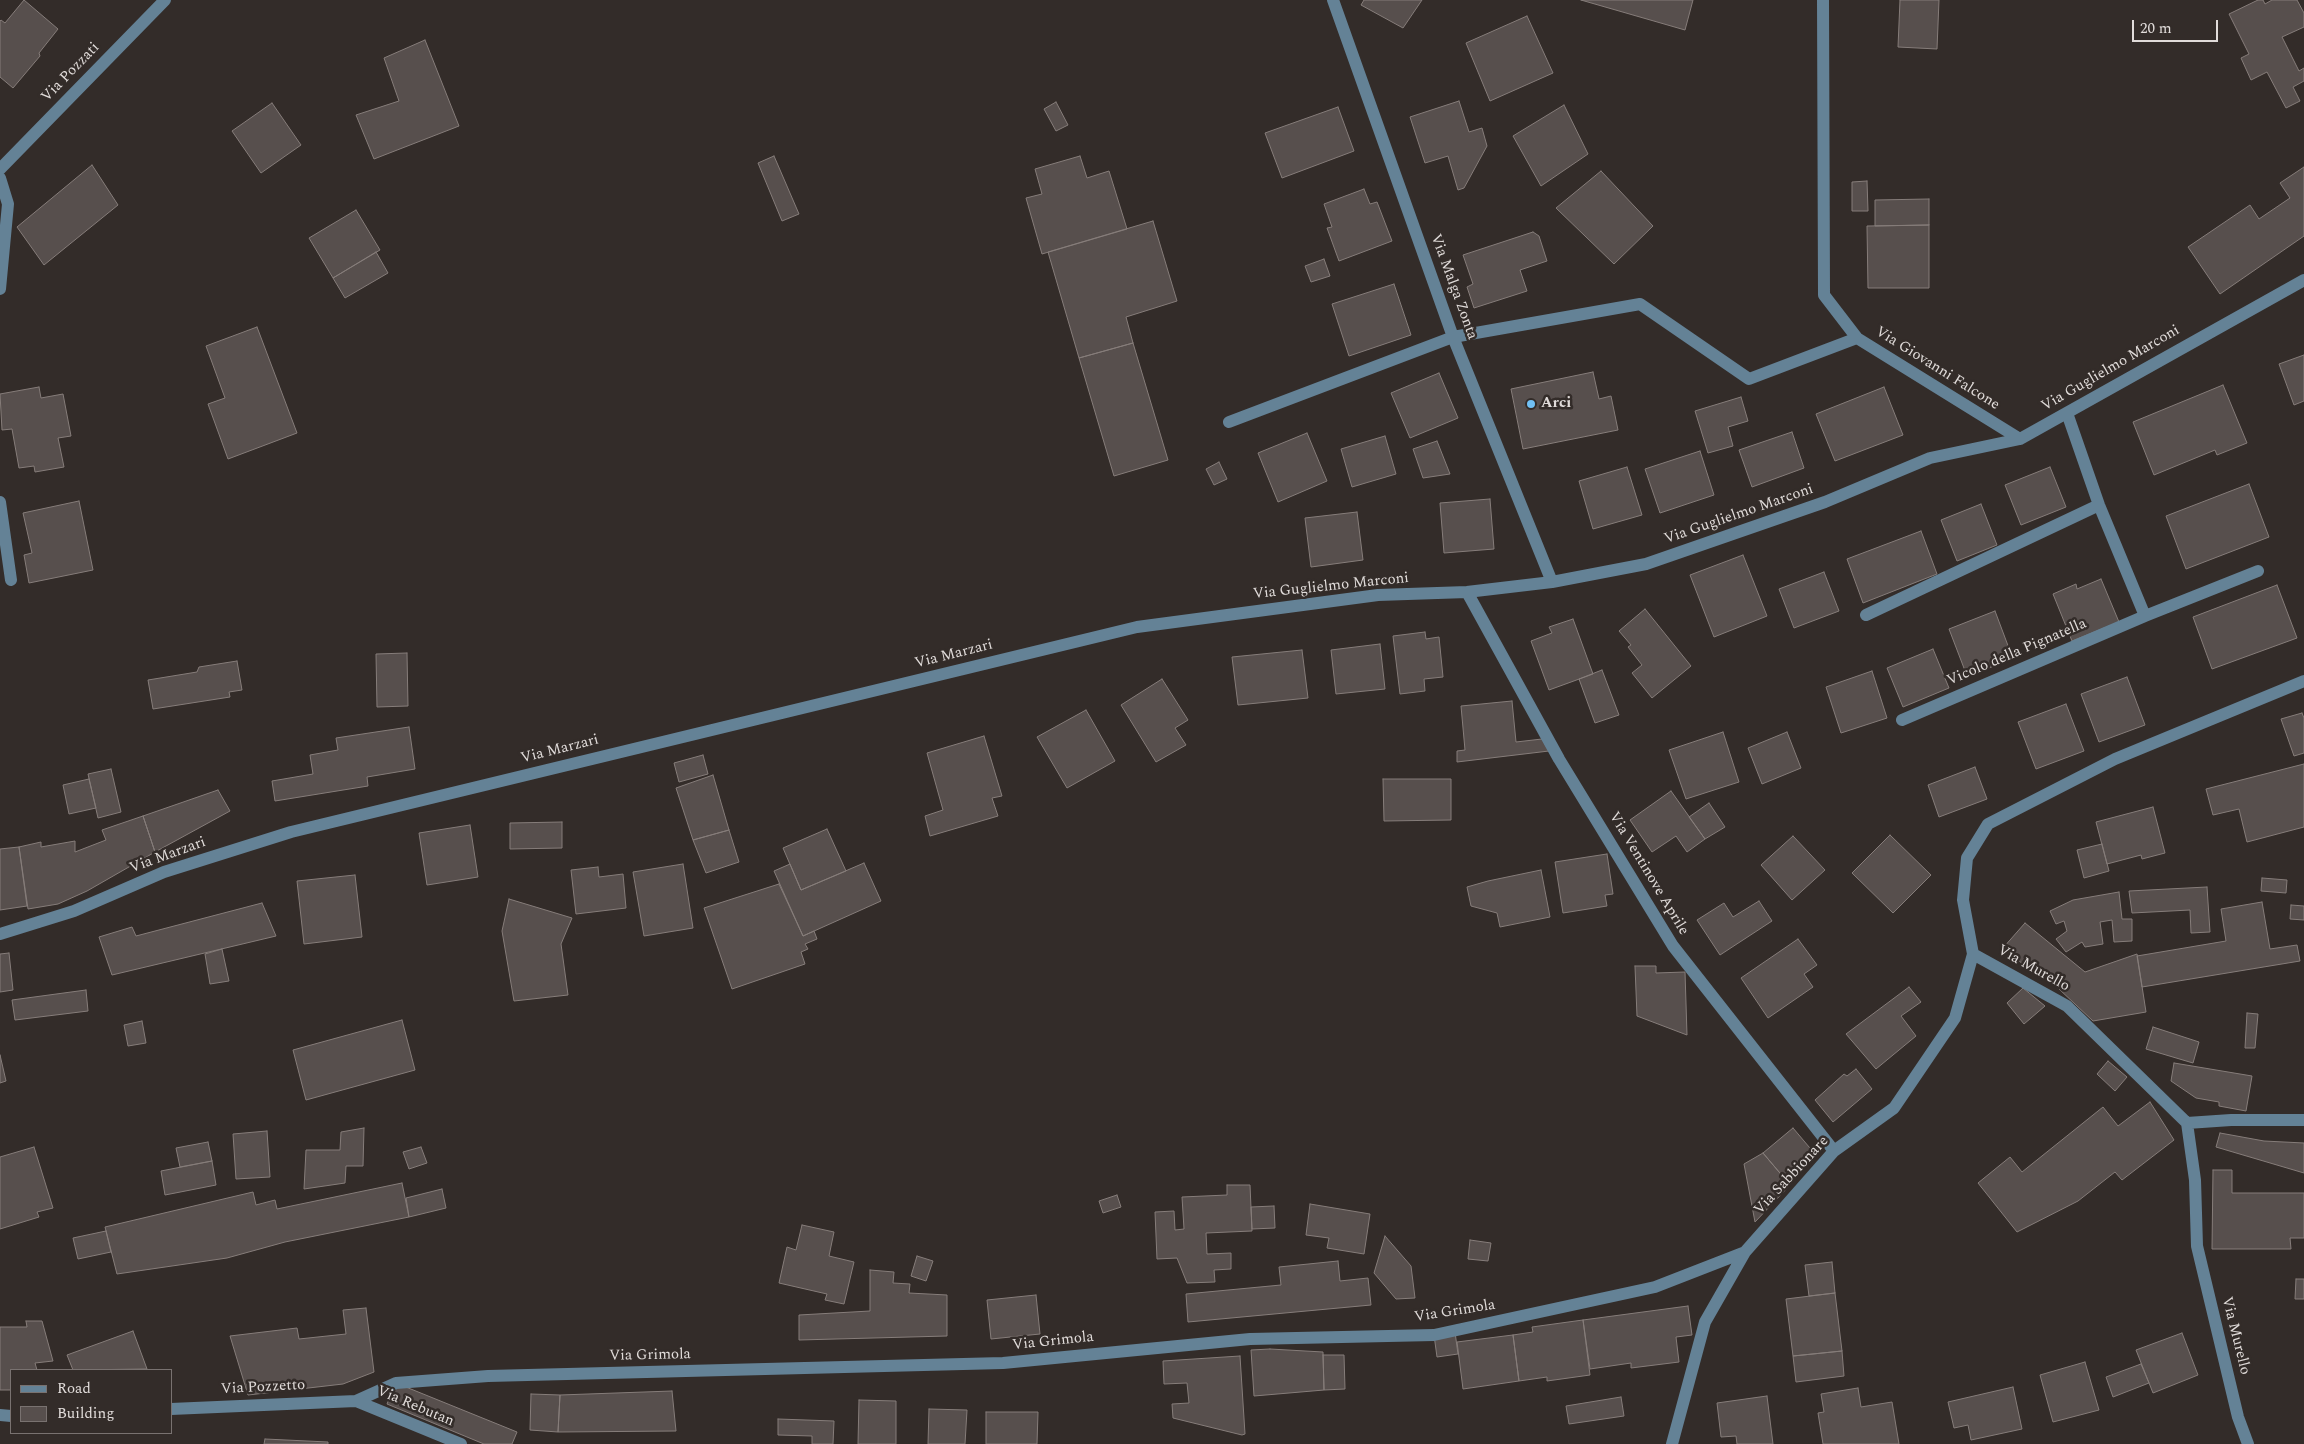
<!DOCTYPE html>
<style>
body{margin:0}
#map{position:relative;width:2304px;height:1444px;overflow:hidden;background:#332c29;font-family:Spectral,serif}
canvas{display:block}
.legend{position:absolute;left:10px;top:1369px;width:162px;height:65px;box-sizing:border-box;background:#332c29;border:1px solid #797270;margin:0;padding:6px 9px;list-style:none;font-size:15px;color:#e1dcda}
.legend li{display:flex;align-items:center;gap:10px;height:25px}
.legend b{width:25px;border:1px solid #797270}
.scale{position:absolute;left:2132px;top:20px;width:86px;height:22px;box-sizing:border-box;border:2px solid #e1dcda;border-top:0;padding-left:6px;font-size:15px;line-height:18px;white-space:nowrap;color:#e1dcda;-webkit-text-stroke:4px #332c29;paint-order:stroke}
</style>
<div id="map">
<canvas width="2304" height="1444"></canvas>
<ul class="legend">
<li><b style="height:6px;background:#648296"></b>Road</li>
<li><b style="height:14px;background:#574f4d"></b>Building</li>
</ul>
<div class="scale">20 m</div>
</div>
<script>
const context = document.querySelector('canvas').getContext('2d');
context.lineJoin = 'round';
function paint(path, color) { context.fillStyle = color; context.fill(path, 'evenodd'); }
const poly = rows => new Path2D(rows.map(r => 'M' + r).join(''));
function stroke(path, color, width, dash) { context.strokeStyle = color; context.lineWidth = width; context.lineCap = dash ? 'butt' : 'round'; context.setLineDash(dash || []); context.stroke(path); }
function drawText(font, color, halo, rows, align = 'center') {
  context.font = font + ' Spectral,serif'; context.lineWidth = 5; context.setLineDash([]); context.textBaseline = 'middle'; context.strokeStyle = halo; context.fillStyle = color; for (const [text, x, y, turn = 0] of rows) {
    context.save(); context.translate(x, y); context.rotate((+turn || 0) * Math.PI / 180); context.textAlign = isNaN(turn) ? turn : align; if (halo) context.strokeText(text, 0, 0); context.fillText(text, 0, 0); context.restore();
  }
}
const building = poly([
 [24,0,58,29,39,53,40,56,13,88,0,77,0,21,1,20,5,23,24,0],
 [1364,0,1422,0,1403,28,1361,5,1364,0],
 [1581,0,1693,0,1685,30,1581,0],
 [1900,0,1939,0,1937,49,1898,47,1900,0],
 [2258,0,2263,0,2265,4,2272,0,2297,0,2304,13,2304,27,2282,37,2299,71,2304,68,2304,81,2293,87,2300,101,2286,108,2267,72,2251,80,2241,58,2249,54,2229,14,2258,0],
 [1527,16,1553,73,1490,101,1466,43,1527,16],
 [425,40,459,126,374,159,356,115,399,101,384,58,425,40],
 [1459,101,1469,132,1482,128,1487,146,1464,188,1458,190,1448,156,1425,163,1410,117,1459,101],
 [1056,102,1068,125,1056,131,1044,109,1056,102],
 [272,103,301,145,261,173,232,131,272,103],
 [1564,105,1588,154,1541,186,1513,136,1564,105],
 [1338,107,1354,151,1282,178,1265,133,1338,107],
 [774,156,799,214,782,221,758,163,774,156],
 [1080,156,1087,178,1109,171,1127,229,1042,254,1026,198,1042,194,1035,169,1080,156],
 [92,165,118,205,44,265,17,227,92,165],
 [2304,167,2304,236,2220,294,2188,247,2250,205,2259,219,2290,198,2280,183,2304,167],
 [1601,171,1653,226,1614,264,1556,208,1601,171],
 [1867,181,1868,211,1852,211,1852,182,1867,181],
 [1364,189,1370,204,1377,202,1392,241,1339,261,1327,228,1332,227,1324,204,1364,189],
 [1929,199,1929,225,1875,226,1875,200,1929,199],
 [356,210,380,250,333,278,309,238,356,210],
 [1153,221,1177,301,1126,317,1133,343,1079,358,1048,252,1153,221],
 [1929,225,1929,288,1868,288,1867,226,1929,225],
 [1533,232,1539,236,1547,261,1520,270,1527,291,1474,308,1467,287,1473,284,1463,255,1533,232],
 [376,252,388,273,345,298,333,278,376,252],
 [1324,259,1330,276,1311,282,1305,266,1324,259],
 [1394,284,1411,335,1349,356,1332,304,1394,284],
 [257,327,297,433,228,459,208,404,225,398,206,346,257,327],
 [1133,343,1168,460,1114,476,1079,358,1133,343],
 [2304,355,2304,401,2294,405,2279,364,2304,355],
 [1593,372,1599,399,1611,396,1618,430,1523,449,1511,389,1593,372],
 [1439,373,1458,418,1410,438,1391,393,1439,373],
 [2223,385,2247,443,2217,455,2215,450,2154,475,2133,422,2223,385],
 [39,387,41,398,63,394,71,436,58,438,64,467,35,472,34,466,19,468,12,429,2,430,0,394,39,387],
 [1884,387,1903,435,1835,461,1816,414,1884,387],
 [1741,397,1748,421,1728,427,1733,446,1708,453,1695,411,1741,397],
 [1792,432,1804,468,1752,487,1739,450,1792,432],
 [1307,433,1327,481,1278,502,1258,453,1307,433],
 [1385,436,1396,474,1352,487,1341,449,1385,436],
 [1437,441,1450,474,1423,478,1413,449,1437,441],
 [1700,451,1714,495,1660,513,1645,469,1700,451],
 [1219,462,1227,479,1214,485,1206,469,1219,462],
 [1627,467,1642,515,1593,529,1579,481,1627,467],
 [2050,467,2066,507,2021,525,2005,485,2050,467],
 [2249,484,2269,537,2186,569,2166,516,2249,484],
 [1490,499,1494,549,1444,553,1440,503,1490,499],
 [79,501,93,570,29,583,24,555,32,553,23,513,79,501],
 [1981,504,1997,545,1957,561,1941,520,1981,504],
 [1357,512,1363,560,1311,567,1305,518,1357,512],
 [1921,531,1937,574,1863,603,1847,559,1921,531],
 [1743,555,1767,616,1714,637,1690,575,1743,555],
 [1824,572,1839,611,1794,628,1779,589,1824,572],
 [2101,579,2119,622,2072,641,2053,594,2076,584,2077,589,2101,579],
 [2277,585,2297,638,2212,669,2193,617,2277,585],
 [1645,609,1691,666,1652,698,1632,673,1642,665,1628,647,1631,645,1619,631,1645,609],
 [1995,611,2013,659,1967,676,1949,629,1995,611],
 [1573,619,1593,674,1549,690,1531,641,1552,633,1549,627,1573,619],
 [1425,632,1426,639,1439,637,1443,677,1424,679,1425,691,1400,694,1393,636,1425,632],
 [1380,644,1385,689,1336,694,1331,650,1380,644],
 [1933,649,1949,688,1903,707,1887,668,1933,649],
 [1302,650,1308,698,1238,705,1232,657,1302,650],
 [407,653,408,706,377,707,376,654,407,653],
 [237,661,242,690,229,692,230,697,153,709,148,680,197,672,199,667,237,661],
 [1602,670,1619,715,1595,723,1579,679,1602,670],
 [1872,671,1887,718,1841,733,1826,687,1872,671],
 [2127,677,2145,725,2099,742,2081,694,2127,677],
 [1162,679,1188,720,1175,728,1186,745,1156,762,1121,705,1162,679],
 [1512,701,1516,742,1542,739,1549,751,1457,762,1457,751,1465,750,1461,706,1512,701],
 [2066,704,2084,751,2036,769,2018,722,2066,704],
 [1086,710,1115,761,1067,788,1037,737,1086,710],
 [2302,713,2304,718,2304,753,2294,756,2281,719,2302,713],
 [409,727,415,769,367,777,368,786,275,801,272,781,313,774,310,755,338,750,336,738,409,727],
 [1723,732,1739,782,1686,799,1669,750,1723,732],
 [1787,732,1801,768,1762,784,1748,748,1787,732],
 [984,736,1002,796,992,798,998,816,930,836,925,816,943,810,927,753,984,736],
 [703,755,708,774,679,782,674,763,703,755],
 [2304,764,2304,827,2247,842,2239,809,2213,815,2206,789,2304,764],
 [1975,767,1987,799,1939,817,1928,785,1975,767],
 [111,769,121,812,98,818,88,774,111,769],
 [713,775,729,830,693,840,676,788,713,775],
 [89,779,96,808,69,814,63,785,89,779],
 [1383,779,1451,779,1451,820,1384,821,1383,779],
 [218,790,230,811,155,852,143,816,218,790],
 [1671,791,1705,839,1687,852,1676,836,1652,852,1630,820,1671,791],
 [1709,803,1725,827,1705,839,1689,817,1709,803],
 [2153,807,2165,853,2142,859,2141,855,2107,864,2096,822,2153,807],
 [143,816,155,852,87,891,58,904,28,909,19,847,41,842,41,847,75,841,75,852,106,840,102,830,143,816],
 [562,822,562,848,510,849,510,823,562,822],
 [470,825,478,877,427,885,419,833,470,825],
 [827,829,846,871,801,890,783,848,827,829],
 [729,830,739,862,706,873,693,840,729,830],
 [1890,835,1931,875,1893,913,1852,873,1890,835],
 [1793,836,1825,870,1792,900,1761,865,1793,836],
 [2102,844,2109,871,2084,878,2077,850,2102,844],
 [19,847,27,906,0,910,0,849,19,847],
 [1607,854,1613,894,1605,895,1607,906,1563,913,1555,862,1607,854],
 [864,863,881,901,803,936,774,871,790,864,801,890,864,863],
 [683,864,693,928,644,936,633,872,683,864],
 [598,867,599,877,623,874,626,908,576,914,571,870,598,867],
 [1541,870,1550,917,1500,927,1497,913,1471,906,1467,887,1488,881,1541,870],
 [355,875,362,937,304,944,297,881,355,875],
 [2262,878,2287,880,2286,893,2261,891,2262,878],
 [779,884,803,936,814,931,817,939,805,944,808,949,801,952,805,964,732,989,704,908,779,884],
 [2207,887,2210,932,2191,933,2190,910,2132,913,2129,891,2207,887],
 [2119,892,2122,919,2132,919,2132,941,2114,942,2112,920,2100,922,2103,944,2085,947,2082,942,2066,952,2056,939,2067,931,2064,921,2056,924,2050,911,2073,900,2119,892],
 [509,899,572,918,561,944,568,995,514,1001,502,931,509,899],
 [1759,901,1772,921,1720,955,1697,920,1724,903,1733,917,1759,901],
 [2262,902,2270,949,2297,945,2300,961,2142,987,2137,956,2226,941,2221,909,2262,902],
 [262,903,276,936,112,975,99,937,132,927,136,936,262,903],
 [2291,905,2304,906,2304,920,2290,919,2291,905],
 [2025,923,2085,972,2137,954,2146,1012,2093,1021,2042,973,2039,977,2003,948,2025,923],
 [1798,939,1817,965,1804,974,1813,987,1768,1018,1741,978,1798,939],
 [222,949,229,981,210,984,205,954,222,949],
 [9,953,13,990,0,992,0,954,9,953],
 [1635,966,1656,966,1656,973,1685,972,1687,1035,1637,1016,1635,966],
 [1909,987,1921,1002,1901,1016,1916,1036,1876,1069,1846,1034,1909,987],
 [2023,988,2045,1006,2024,1024,2007,1003,2023,988],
 [86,990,88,1011,15,1020,12,1000,86,990],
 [2247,1013,2258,1014,2255,1048,2245,1048,2247,1013],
 [402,1020,415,1070,306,1100,293,1050,402,1020],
 [142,1021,146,1043,128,1046,124,1025,142,1021],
 [2153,1027,2199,1042,2193,1063,2146,1049,2153,1027],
 [0,1055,6,1081,0,1083,0,1055],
 [2108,1061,2127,1077,2115,1091,2097,1074,2108,1061],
 [2174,1063,2252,1076,2246,1111,2219,1106,2219,1102,2196,1098,2171,1081,2174,1063],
 [1856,1069,1872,1089,1833,1122,1815,1100,1844,1074,1847,1076,1856,1069],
 [2150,1102,2174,1140,2122,1180,2115,1172,2078,1201,2017,1232,1978,1183,2010,1157,2022,1172,2103,1107,2118,1126,2150,1102],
 [364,1128,363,1166,346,1166,345,1183,304,1189,306,1150,340,1150,341,1132,364,1128],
 [1793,1128,1815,1154,1785,1179,1763,1153,1793,1128],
 [267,1131,270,1177,236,1179,233,1134,267,1131],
 [2220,1133,2264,1141,2304,1143,2304,1173,2216,1147,2220,1133],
 [208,1142,212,1161,180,1167,176,1148,208,1142],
 [34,1147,53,1208,37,1212,39,1217,0,1229,0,1157,34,1147],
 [421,1147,427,1163,409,1169,403,1152,421,1147],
 [1763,1153,1790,1185,1755,1222,1744,1164,1763,1153],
 [212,1161,216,1185,165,1195,161,1171,212,1161],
 [2213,1170,2232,1170,2232,1193,2304,1193,2304,1238,2290,1238,2291,1249,2212,1249,2213,1170],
 [402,1183,409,1217,285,1242,227,1258,117,1274,105,1227,253,1192,256,1205,275,1200,277,1209,402,1183],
 [1227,1185,1250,1185,1252,1231,1206,1233,1207,1254,1231,1253,1231,1269,1214,1270,1215,1282,1187,1283,1177,1258,1157,1259,1155,1212,1174,1211,1175,1230,1184,1229,1182,1197,1227,1195,1227,1185],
 [442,1189,446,1208,409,1217,406,1198,442,1189],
 [1117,1195,1121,1207,1103,1213,1099,1201,1117,1195],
 [1310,1204,1370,1214,1364,1254,1327,1248,1329,1238,1306,1235,1310,1204],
 [1274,1206,1275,1228,1252,1229,1251,1207,1274,1206],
 [802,1225,834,1232,829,1256,854,1262,844,1304,825,1300,827,1294,779,1283,787,1247,796,1250,802,1225],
 [106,1231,111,1252,78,1259,73,1238,106,1231],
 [1385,1236,1411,1266,1415,1298,1396,1299,1374,1273,1385,1236],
 [1470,1240,1491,1243,1488,1261,1468,1259,1470,1240],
 [917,1256,933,1261,926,1281,911,1276,917,1256],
 [1338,1261,1340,1281,1368,1278,1371,1305,1188,1322,1186,1294,1281,1285,1279,1267,1338,1261],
 [1832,1262,1835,1293,1809,1296,1805,1265,1832,1262],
 [870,1270,894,1272,893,1283,910,1284,909,1293,947,1295,947,1336,799,1340,799,1315,870,1311,870,1270],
 [2296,1279,2304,1279,2304,1299,2295,1299,2296,1279],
 [1835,1293,1842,1351,1793,1356,1786,1299,1835,1293],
 [1036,1295,1040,1334,991,1339,987,1300,1036,1295],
 [1688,1306,1692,1335,1676,1337,1679,1362,1631,1368,1631,1363,1590,1369,1583,1320,1688,1306],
 [366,1308,374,1372,343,1384,248,1395,230,1336,297,1328,299,1339,346,1334,343,1310,366,1308],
 [1583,1320,1590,1375,1547,1381,1547,1377,1519,1381,1513,1335,1533,1332,1532,1327,1583,1320],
 [26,1321,42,1321,53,1361,35,1363,37,1370,11,1370,11,1390,0,1390,0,1327,27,1327,26,1321],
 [133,1331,147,1369,73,1370,67,1355,133,1331],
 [1455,1332,1458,1354,1437,1357,1434,1335,1455,1332],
 [2182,1333,2198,1375,2153,1393,2136,1350,2182,1333],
 [1513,1335,1519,1381,1463,1389,1457,1342,1513,1335],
 [1270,1349,1323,1352,1324,1390,1254,1396,1251,1350,1270,1349],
 [1842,1351,1844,1376,1796,1382,1793,1356,1842,1351],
 [1323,1355,1344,1355,1345,1389,1324,1390,1323,1355],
 [1240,1356,1245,1434,1242,1435,1173,1418,1172,1404,1189,1403,1187,1383,1164,1384,1163,1361,1240,1356],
 [2085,1362,2099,1410,2053,1422,2040,1375,2085,1362],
 [2141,1364,2149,1383,2113,1397,2106,1377,2141,1364],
 [396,1383,517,1432,512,1444,484,1444,387,1404,396,1383],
 [2013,1387,2022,1429,1971,1440,1968,1425,1954,1428,1948,1402,2013,1387],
 [1858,1388,1861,1407,1892,1402,1899,1444,1823,1444,1818,1413,1824,1412,1821,1394,1858,1388],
 [672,1391,676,1431,558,1432,560,1395,672,1391],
 [531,1394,560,1395,558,1432,530,1430,531,1394],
 [1767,1396,1773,1444,1737,1444,1736,1436,1721,1437,1717,1403,1767,1396],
 [1621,1397,1624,1416,1569,1424,1566,1406,1621,1397],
 [859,1400,896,1401,896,1444,858,1444,859,1400],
 [929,1409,967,1410,965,1444,928,1444,929,1409],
 [986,1412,1038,1412,1037,1444,986,1444,986,1412],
 [778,1419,834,1421,833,1444,812,1444,812,1436,778,1435,778,1419],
 [265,1439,328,1442,328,1444,264,1444,265,1439]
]);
paint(building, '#574f4d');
stroke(building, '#867d7a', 1);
stroke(poly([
 [1333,0,1453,337,1552,582],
 [1823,0,1824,295,1857,338,2020,439],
 [0,169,165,0],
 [0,178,8,204,0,289],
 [1229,422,1453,337,1640,304,1749,379,1857,338],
 [0,502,11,580],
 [1467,592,1559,759,1673,946,1834,1151],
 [1866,615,2099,505],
 [2145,616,2258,571],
 [1902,720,2145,616,2099,505,2067,413],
 [0,934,74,911,164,872,291,832,1137,627,1378,595,1467,592,1552,582,1646,564,1825,502,1930,458,2020,439,2304,280],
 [2187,1123,2231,1120,2304,1120],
 [356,1401,461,1444],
 [171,1409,356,1401,396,1383,488,1376,1003,1363,1250,1339,1434,1335,1655,1287,1745,1252],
 [0,1415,11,1416],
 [1672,1444,1705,1322,1745,1252,1834,1151,1894,1108,1955,1018,1973,954],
 [2248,1444,2238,1417,2197,1246,2195,1180,2187,1123,2067,1006,1973,954,1963,900,1967,858,1988,824,2115,759,2304,681]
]), '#648296', 12);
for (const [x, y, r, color] of [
 [1531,404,5,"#71c1f5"]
]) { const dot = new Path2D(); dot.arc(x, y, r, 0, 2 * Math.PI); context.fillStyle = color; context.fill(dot); stroke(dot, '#332c29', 2); }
drawText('15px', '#e1dcda', '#332c29', [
 ["Via Pozzati",71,73,-46],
 ["Via Malga Zonta",1453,287,70],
 ["Via Giovanni Falcone",1937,369,32],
 ["Via Guglielmo Marconi",2111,369,-30],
 ["Via Guglielmo Marconi",1739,515,-19],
 ["Via Guglielmo Marconi",1331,587,-6],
 ["Vicolo della Pignatella",2017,653,-23],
 ["Via Marzari",954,655,-14],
 ["Via Marzari",560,750,-14],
 ["Via Marzari",168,856,-20],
 ["Via Ventinove Aprile",1648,874,59],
 ["Via Murello",2033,969,29],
 ["Via Sabbionare",1792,1176,-47],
 ["Via Grimola",1455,1312,-9],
 ["Via Murello",2235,1336,76],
 ["Via Grimola",1053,1342,-6],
 ["Via Grimola",650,1356,-1],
 ["Via Pozzetto",263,1388,-3],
 ["Via Rebutan",415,1407,23]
]);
drawText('bold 15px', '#e1dcda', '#332c29', [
 ["Arci",1541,404]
], 'left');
</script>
